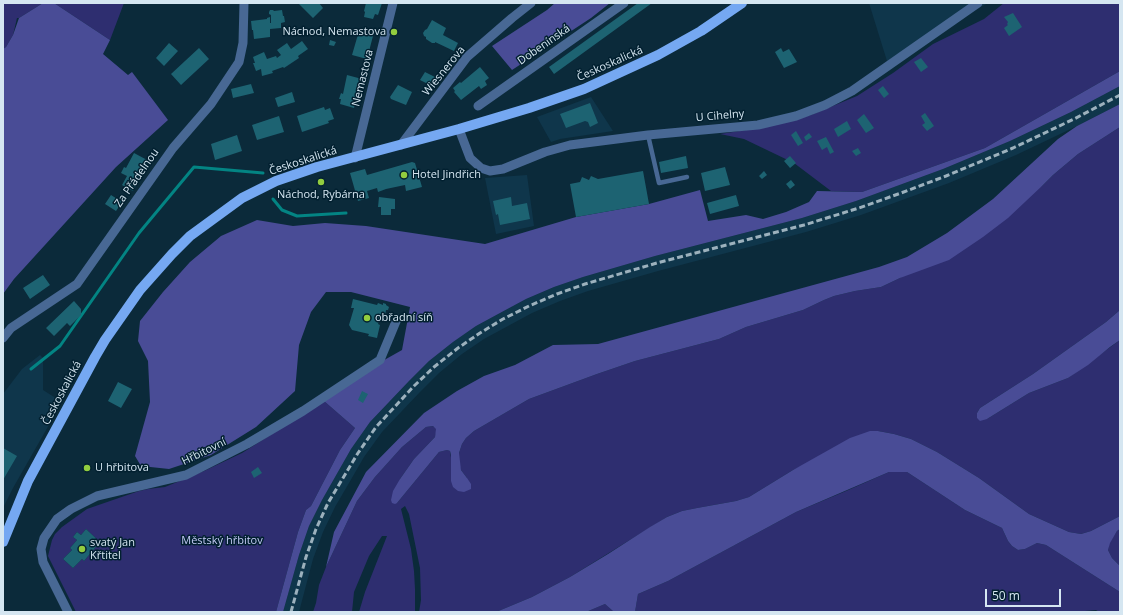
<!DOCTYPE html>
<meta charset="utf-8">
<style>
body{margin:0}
#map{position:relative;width:1123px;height:615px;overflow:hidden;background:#0b2a3a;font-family:"Open Sans",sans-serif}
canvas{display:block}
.frame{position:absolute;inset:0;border:4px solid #d5e6f1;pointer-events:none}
.scale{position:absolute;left:985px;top:589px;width:76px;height:18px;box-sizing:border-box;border:2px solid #d5e6f1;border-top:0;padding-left:5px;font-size:12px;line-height:14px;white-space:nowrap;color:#d5e6f1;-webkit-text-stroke:3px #022030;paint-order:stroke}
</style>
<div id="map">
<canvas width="1123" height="615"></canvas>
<div class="frame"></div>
<div class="scale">50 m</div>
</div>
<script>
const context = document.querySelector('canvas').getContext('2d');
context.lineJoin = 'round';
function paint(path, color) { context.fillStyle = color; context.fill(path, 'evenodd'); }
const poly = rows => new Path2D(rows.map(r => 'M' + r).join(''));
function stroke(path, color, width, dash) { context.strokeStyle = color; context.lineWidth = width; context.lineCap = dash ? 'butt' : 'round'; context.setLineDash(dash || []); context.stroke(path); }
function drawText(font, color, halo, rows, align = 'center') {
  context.font = font + ' "Open Sans",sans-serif'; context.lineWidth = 3; context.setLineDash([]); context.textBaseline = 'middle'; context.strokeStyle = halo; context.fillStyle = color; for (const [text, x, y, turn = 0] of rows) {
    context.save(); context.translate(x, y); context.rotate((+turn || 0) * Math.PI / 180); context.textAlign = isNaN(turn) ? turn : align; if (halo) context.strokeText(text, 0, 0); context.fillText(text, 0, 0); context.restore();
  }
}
paint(poly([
 [869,3,988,3,887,61],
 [1120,86,1120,104,1077,126,1016,155,949,183,861,215,806,232,658,271,588,291,560,301,532,313,484,339,462,354,439,373,420,392,382,432,364,457,349,483,335,507,323,532,313,559,299,612,283,612,299,555,309,526,322,500,351,449,370,422,409,381,429,361,453,342,476,326,500,313,526,299,554,287,583,277,655,256,802,218,856,201,943,169,1010,141,1071,112],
 [591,97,613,131,560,139,551,142,537,117],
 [527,175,534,226,496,234,485,178],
 [40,355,43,358,43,390,62,402,13,488,3,508,3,394,22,369]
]), '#0f364b');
paint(poly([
 [3,3,43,3,19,18,17,18,13,35,6,47,3,49],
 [54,3,124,3,110,40],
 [1004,3,1120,3,1120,71,985,148,862,192,831,191,794,163,744,139,720,134,759,128,811,115,857,96,893,73,933,44,984,19],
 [1120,127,1120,310,1106,322,1033,374,980,408,977,413,977,418,987,419,1029,393,1068,378,1120,340,1120,516,1091,531,1081,534,1069,532,1029,514,979,478,937,452,911,439,894,434,878,431,793,470,749,497,736,501,697,508,682,511,667,517,570,577,532,597,496,612,419,612,421,600,420,568,409,514,405,506,401,509,411,549,414,571,415,589,415,612,359,612,365,592,387,536,382,536,369,556,354,592,352,612,313,612,316,603,319,585,326,567,357,501,375,477,402,447,426,427,433,426,437,429,435,437,414,459,400,479,397,503,439,452,447,450,450,451,452,464,451,481,467,478,461,470,459,464,459,453,462,444,466,438,474,431,529,399,597,374,635,361,719,339,746,327,803,310,824,300,834,296,855,291,881,287,900,278,1043,185,1053,175,1078,154],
 [324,401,355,428,340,450,311,506,306,510,298,532,276,612,76,612,48,556,52,540,55,534,62,527,87,509,139,491,148,489,165,487,204,471,242,453],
 [86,529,100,542,84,561,82,559,73,568,63,559,72,550,70,548,77,540,73,537,77,532,81,535],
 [889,472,907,472,965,510,1002,528,1008,541,1012,546,1018,550,1025,549,1037,543,1046,545,1120,592,1120,612,1099,612,1096,610,1085,611,1084,612,635,612,638,594,668,581,733,546,796,512,846,491],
 [1120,529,1120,566,1112,558,1108,550,1109,543,1117,531],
 [605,604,614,612,586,612]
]), '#2e2e70');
paint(poly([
 [43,3,54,3,110,40,103,54,128,75,132,72,168,120,116,167,14,279,3,294,3,49,6,47,13,35,19,18],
 [555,3,610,3,591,18,512,70,492,46,547,10],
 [1120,71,1120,86,1071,112,1010,141,943,169,856,201,802,218,655,256,583,277,554,287,526,299,500,313,476,326,453,342,429,361,409,381,370,422,351,449,322,500,309,526,299,555,283,612,276,612,298,532,306,510,311,506,340,450,355,428,324,401,363,372,402,350,410,307,351,292,326,292,311,312,299,345,295,391,256,427,211,455,169,469,141,466,135,456,150,402,148,361,138,341,140,321,163,292,190,262,221,236,257,220,293,226,325,223,366,226,485,244,576,217,649,204,700,190,708,221,746,215,763,219,786,212,809,202,817,191,862,192,985,148],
 [1120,104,1120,127,1078,154,1053,175,1043,185,1008,218,983,237,949,260,900,278,881,287,855,291,834,296,824,300,803,310,746,327,719,339,635,361,597,374,529,399,474,431,466,438,462,444,459,453,461,470,467,478,471,484,471,489,464,492,458,491,453,487,451,481,451,455,450,451,447,450,439,452,397,503,395,504,392,503,391,500,393,491,400,479,414,459,435,437,436,429,433,426,426,427,402,447,375,477,357,501,326,567,334,532,366,472,424,413,457,391,484,376,515,365,553,345,598,344,879,267,907,257,947,233,993,199,1058,139,1077,126],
 [1120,310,1120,340,1110,347,1088,365,1068,378,1029,393,987,419,980,421,977,418,977,413,980,408,1033,374,1106,322],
 [870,431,878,431,894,434,911,439,937,452,979,478,1029,514,1069,532,1081,534,1091,531,1120,516,1120,529,1117,531,1110,543,1108,550,1112,558,1120,566,1120,592,1046,545,1037,543,1025,549,1018,550,1012,546,1008,541,1002,528,965,510,907,472,889,472,796,512,733,546,668,581,638,594,635,612,614,612,605,604,586,612,496,612,532,597,570,577,608,554,650,527,667,517,682,511,697,508,736,501,749,497,793,470,850,438]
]), '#494c96');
stroke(poly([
 [273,199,282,210,297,216,346,213],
 [31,369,60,346,139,233,194,167,263,173]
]), '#038483', 3);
paint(poly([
 [298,3,319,3,323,8,313,18],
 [366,3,382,3,378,15,375,14,373,19,364,17,365,12,364,11],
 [638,3,652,3,554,74,549,67],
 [270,10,273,10,274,11,282,10,283,16,284,16,285,22,281,23,281,28,270,29,270,37,254,39,253,30,252,30,251,21,267,19,267,18,270,17,270,23,271,23,271,15,269,14,269,12],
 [1013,13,1022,27,1009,36,1004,28,1008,25,1007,24,1008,22,1004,17],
 [432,20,446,28,443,35,458,43,454,51,435,42,435,43,432,43,426,39,426,37,424,36,423,33,425,30,427,29],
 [359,31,373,36,367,59,352,55],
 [330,40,336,42,334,46,329,45],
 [302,41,308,49,298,56,299,58,284,68,283,67,272,71,273,73,262,76,261,69,256,71,253,63,255,63,253,57,264,52,267,59,276,56,277,58,281,55,277,50,287,43,291,49],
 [169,43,178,51,164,66,156,58],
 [199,48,209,59,181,85,171,74],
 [781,48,783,52,789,49,797,62,784,68,775,52],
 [921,58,928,67,921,72,914,62],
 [480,67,489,78,485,81,487,85,481,89,479,86,461,100,454,92,455,91,453,88,460,82,461,83],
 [425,72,437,78,432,86,420,80],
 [347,75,362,79,354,108,340,104,341,99,339,99,341,93,343,94],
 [251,84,254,93,233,98,231,89],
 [398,85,412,92,406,105,391,99,390,97],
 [883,86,889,94,884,98,878,90],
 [292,92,295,102,278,107,275,98],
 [590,103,598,123,590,127,588,122,585,121,566,128,560,114],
 [324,107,325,110,330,108,334,119,328,121,329,123,302,132,297,116],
 [925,113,934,126,927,131,922,125,925,123,921,116],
 [864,114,874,128,866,133,857,120],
 [279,116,284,132,257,140,252,125],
 [847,121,851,129,838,137,834,129],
 [796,131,803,143,798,146,791,135],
 [809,133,812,137,806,141,804,137],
 [237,135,242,151,215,160,211,144],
 [826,137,834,152,830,154,827,147,822,150,817,141],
 [858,148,861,153,856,156,852,151],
 [134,153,149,161,133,191,122,185,127,176,121,173,124,167,126,168],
 [686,156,688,168,661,173,659,162],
 [790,156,796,163,790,168,784,161],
 [412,162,415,163,422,187,406,191,405,185,386,189,378,192,377,188,367,191,369,198,358,201,350,173,365,169,367,175],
 [725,167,730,185,705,191,701,173],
 [643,171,649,204,576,217,570,184,580,182,582,177,589,180,591,176,598,179],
 [764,171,767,175,762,179,759,176],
 [791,180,795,185,790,189,786,184],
 [111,195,122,202,116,211,105,204],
 [736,195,739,206,710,214,707,203],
 [379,197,395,199,395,209,391,209,391,215,381,215,381,207,378,207],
 [511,197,512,206,527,203,530,219,500,225,498,214,496,215,493,201],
 [43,275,50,285,30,299,23,288],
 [353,299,377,305,378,303,383,305,383,303,386,304,386,305,389,307,388,310,386,310,385,315,383,315,382,321,379,321,378,324,380,325,377,338,368,336,369,334,352,330,349,325,354,308,351,308],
 [74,301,81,309,81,315,70,326,67,323,54,336,46,328],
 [118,382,132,389,121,408,108,401],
 [362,391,368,394,363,403,358,400],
 [3,448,17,456,3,480],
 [258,467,262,473,254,478,251,472],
 [86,529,100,542,84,561,82,559,73,568,63,559,72,550,70,548,77,540,73,537,77,532,81,535]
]), '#1d6372');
stroke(poly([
 [648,135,659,183,687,177]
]), '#486894', 4.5);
stroke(poly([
 [478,106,624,3],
 [459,129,470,158,481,168,490,171,503,169,545,152,570,145,648,135,758,125,796,116,825,105,852,91,978,3],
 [401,145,467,57,512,18,531,3],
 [355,158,393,3],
 [3,338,11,328,77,284,173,148,211,104,239,62,243,43,244,3],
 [68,612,43,562,41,549,44,538,57,519,71,509,97,496,186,475,247,444,303,411,380,360,397,319]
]), '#486894', 9);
stroke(poly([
 [3,542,28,481,95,357,105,340,140,290,172,254,190,236,242,198,276,181,317,167,459,129,529,108,584,89,658,55,701,31,742,3]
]), '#75a8f2', 10);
stroke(poly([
 [291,612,306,557,316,529,328,503,358,453,376,427,414,386,434,367,458,348,480,333,503,319,529,306,557,294,585,284,657,263,804,225,859,208,901,193,946,176,1013,148,1074,119,1120,95]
]), '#9cb1bd', 3, [6, 3]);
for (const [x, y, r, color] of [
 [394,32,4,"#92cd3f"],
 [404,175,4,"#92cd3f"],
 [321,182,4,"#92cd3f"],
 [367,318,4,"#92cd3f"],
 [87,468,4,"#92cd3f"],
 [82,549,4,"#92cd3f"]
]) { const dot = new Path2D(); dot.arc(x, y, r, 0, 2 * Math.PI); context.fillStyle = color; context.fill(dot); stroke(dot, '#022030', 1.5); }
drawText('11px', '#d5e6f1', '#022030', [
 ["Náchod, Nemastova",386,32,"right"],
 ["Hotel Jindřich",412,175],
 ["Náchod, Rybárna",321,195,"center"],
 ["obřadní síň",375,318],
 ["U hřbitova",95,468],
 ["svatý Jan",90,543],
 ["Křtitel",90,556]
], 'left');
drawText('11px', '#d5e6f1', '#022030', [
 ["Dobenínská",544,45,-35],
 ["Českoskalická",610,64,-24],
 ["Wiesnerova",444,71,-51],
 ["Nemastova",363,78,-76],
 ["U Cihelny",720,116,-5],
 ["Českoskalická",303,161,-18],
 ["Za Přádelnou",137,178,-55],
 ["Českoskalická",62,393,-62],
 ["Hřbitovní",204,452,-26]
]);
drawText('11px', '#c5cbf6', '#022030', [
 ["Městský hřbitov",222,541]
]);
</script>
